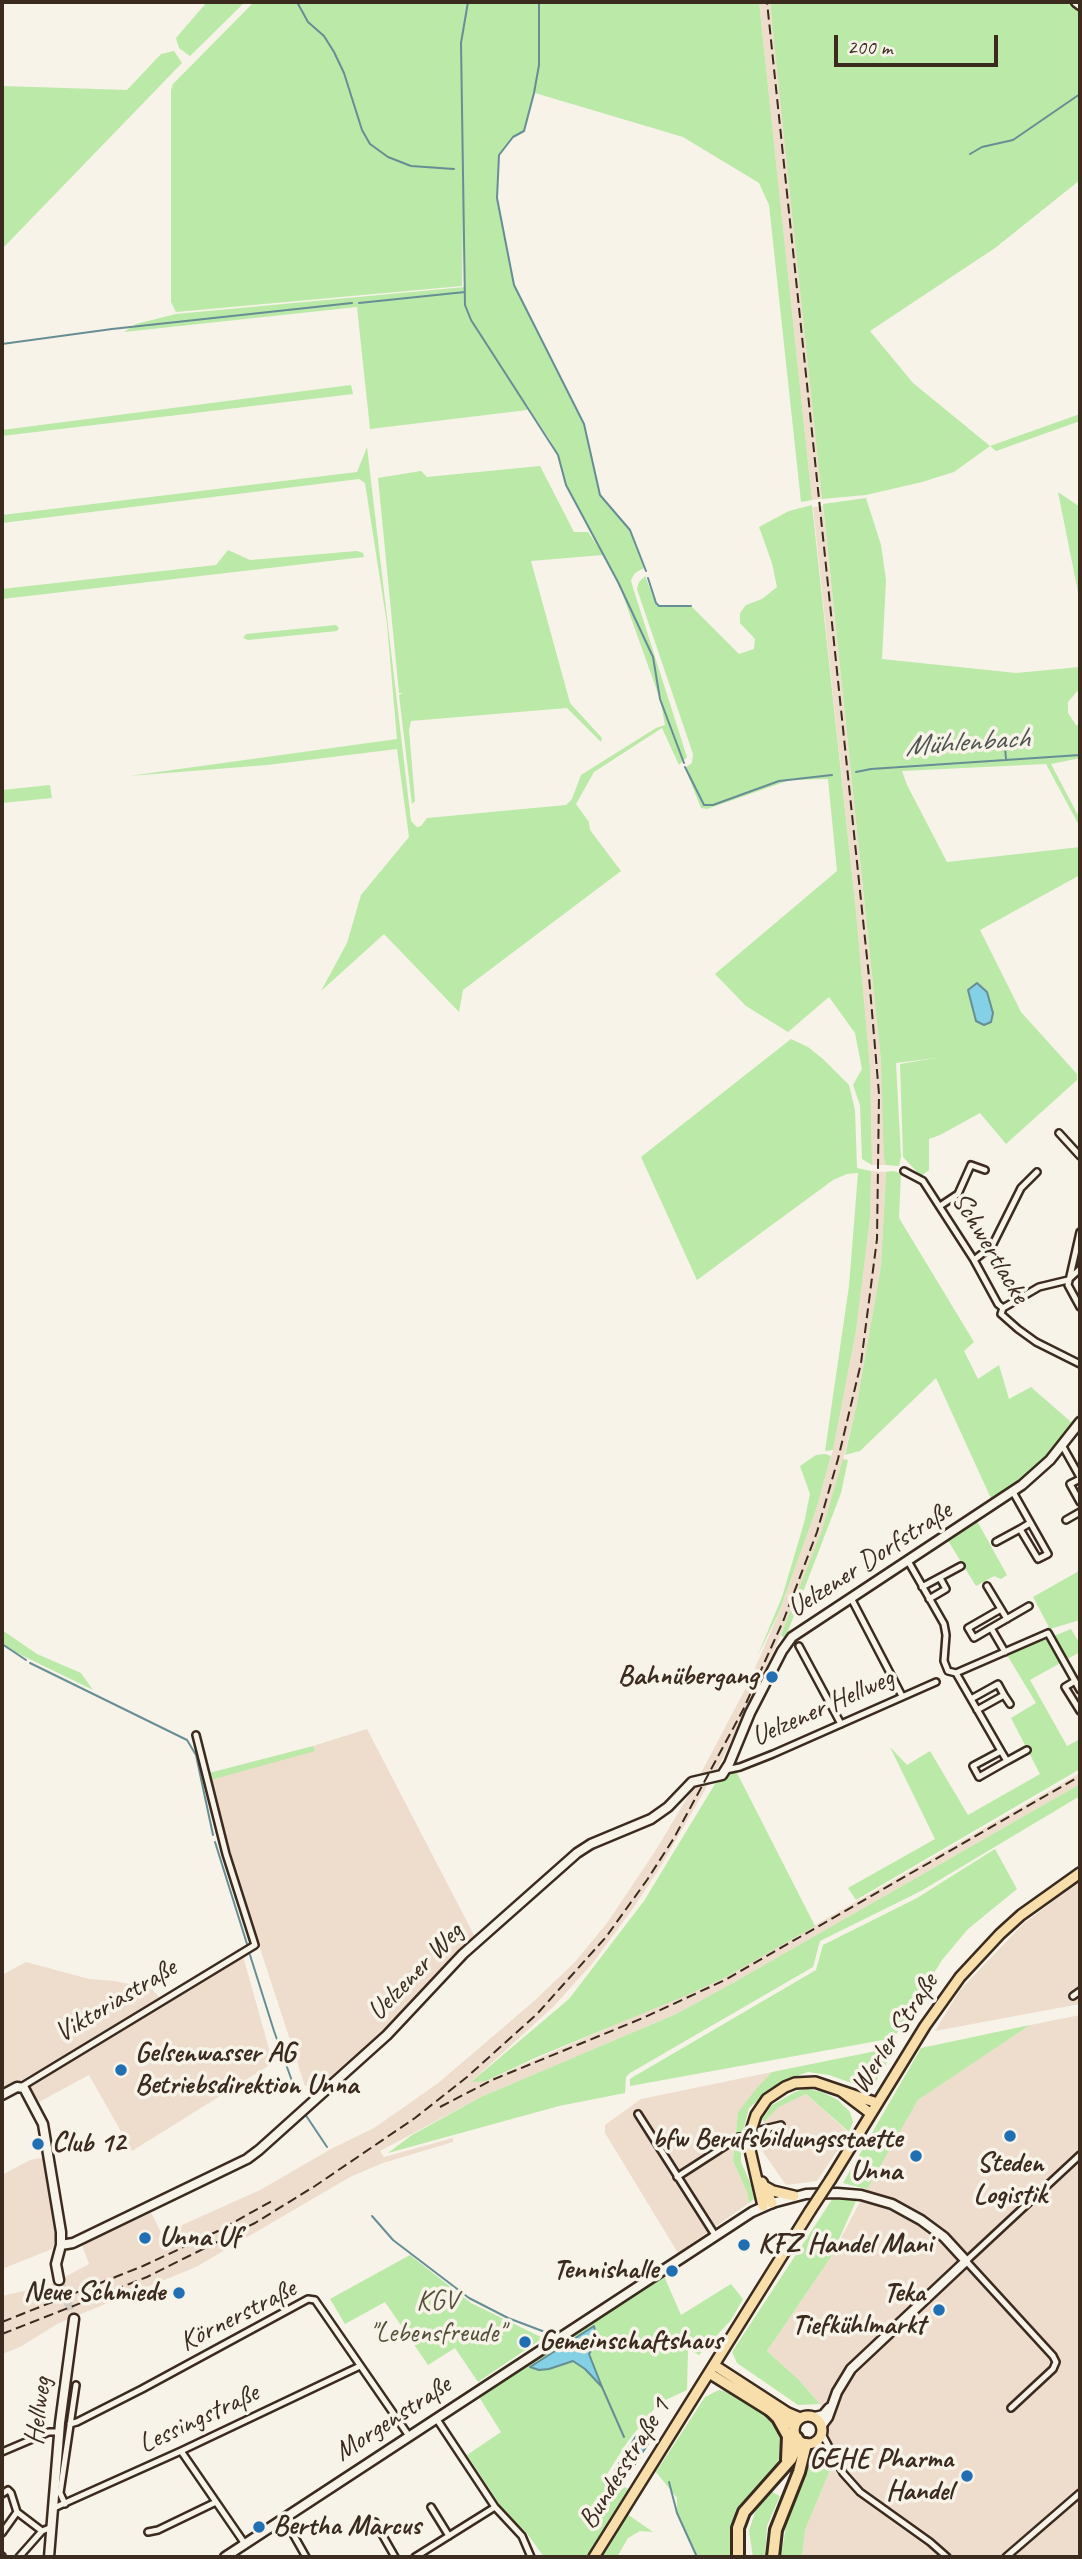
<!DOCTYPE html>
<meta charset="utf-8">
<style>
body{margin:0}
#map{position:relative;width:1082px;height:2559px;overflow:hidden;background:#f7f3e8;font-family:Caveat,sans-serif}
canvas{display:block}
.frame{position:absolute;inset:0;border:4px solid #3b2a1e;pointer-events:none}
.scale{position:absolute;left:834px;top:35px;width:164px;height:32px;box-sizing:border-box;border:4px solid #3b2a1e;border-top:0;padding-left:9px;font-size:21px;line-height:24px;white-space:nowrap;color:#3b2a1e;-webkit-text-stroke:5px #f7f3e8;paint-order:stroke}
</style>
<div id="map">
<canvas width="1082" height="2559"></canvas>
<div class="frame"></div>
<div class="scale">200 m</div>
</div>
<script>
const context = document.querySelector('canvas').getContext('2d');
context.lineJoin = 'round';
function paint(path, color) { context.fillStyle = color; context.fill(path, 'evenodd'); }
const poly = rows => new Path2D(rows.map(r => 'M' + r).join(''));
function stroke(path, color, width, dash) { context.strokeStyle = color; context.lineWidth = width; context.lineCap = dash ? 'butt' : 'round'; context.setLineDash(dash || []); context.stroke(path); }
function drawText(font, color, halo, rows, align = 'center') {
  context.font = font + ' Caveat,sans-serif'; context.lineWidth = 7; context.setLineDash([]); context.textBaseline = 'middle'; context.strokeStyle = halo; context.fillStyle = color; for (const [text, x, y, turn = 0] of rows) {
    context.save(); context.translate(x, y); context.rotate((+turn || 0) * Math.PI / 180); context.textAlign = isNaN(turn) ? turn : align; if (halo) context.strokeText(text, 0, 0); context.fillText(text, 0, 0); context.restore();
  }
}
paint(poly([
 [759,2,770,2,780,91,822,499,812,500],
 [823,506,881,1061,886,1165,872,1165,870,1067,856,912,813,507],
 [871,1171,886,1172,881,1266,857,1403,838,1480,822,1530,799,1594,774,1650,721,1762,661,1866,634,1907,592,1964,554,2006,472,2081,486,2081,725,1977,1080,1773,1080,1784,731,1984,676,2014,481,2097,380,2151,384,2157,453,2138,453,2142,383,2163,350,2177,196,2267,59,2323,20,2347,2,2354,2,2296,50,2285,89,2264,82,2245,151,2213,162,2234,260,2190,331,2149,374,2128,437,2084,533,2002,574,1963,607,1923,654,1853,692,1790,749,1682,778,1615,816,1510,833,1450,856,1331,870,1218],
 [367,1729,475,1937,380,2034,317,2088,305,2086,224,1838,211,1780,314,1750,313,1746],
 [1080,1882,1080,2004,935,2031,960,1990,1024,1923],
 [243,1956,273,2063,132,2151,89,2075,39,2102,30,2086],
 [26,1962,89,1979,115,1981,152,1989,159,1997,76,2050,2,2091,2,1975],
 [1080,2015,1080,2557,802,2557,805,2530,830,2470,829,2434,820,2404,798,2379,767,2351,831,2257,871,2181,918,2100,1030,2025],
 [772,2072,738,2112,733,2161,747,2192,749,2203,678,2253,605,2133,605,2125,641,2099],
 [806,2094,849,2133,817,2181,786,2185,758,2145,764,2122,779,2107],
 [46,2157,57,2236,52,2249,2,2269,2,2175,30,2160]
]), '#edc');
paint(poly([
 [207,2,245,2,190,56,179,48,176,38],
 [254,2,759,2,812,500,801,502,769,205,759,183,683,137,535,93,524,131,513,137,499,155,497,198,514,285,584,424,600,495,630,530,644,568,635,573,631,580,633,588,687,757,679,765,662,728,594,772,576,804,589,822,590,830,621,871,463,990,459,1012,384,934,321,991,347,943,361,895,409,837,397,749,267,765,129,776,397,739,387,624,365,483,359,479,2,523,2,515,357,472,367,447,411,821,417,827,421,826,427,818,566,805,572,799,581,775,656,728,665,725,660,699,621,590,603,555,531,561,570,703,602,738,601,742,567,708,411,721,409,730,415,801,412,804,399,695,403,693,399,693,378,478,421,471,427,477,540,466,574,532,588,532,598,547,566,485,558,455,550,440,527,405,527,410,370,429,357,307,124,332,136,324,176,314,465,287,463,220,462,286,176,312,171,302,171,90,173,84],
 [770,2,1072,2,1080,8,1080,180,995,248,870,331,913,383,990,446,1080,414,1080,421,996,451,990,446,954,472,922,482,866,495,822,499],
 [174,51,182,63,2,249,2,86,127,90,161,54],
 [351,385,353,394,2,436,2,430],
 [1058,492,1080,507,1080,602],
 [866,498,881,545,886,580,882,659,1016,673,1080,667,1080,688,1068,702,1068,713,1076,725,1080,726,1080,758,1051,764,1080,819,1080,827,1046,764,902,771,907,785,947,862,1080,847,1080,875,980,930,1021,1012,1077,1074,1077,1080,1006,1144,980,1113,940,1135,929,1139,929,1170,921,1176,903,1157,900,1064,936,1058,896,1063,901,1157,899,1166,886,1165,884,1157,881,1061,823,504],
 [812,505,856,912,870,1067,872,1165,862,1159,860,1105,853,1085,862,1069,855,1033,829,997,788,1032,746,1006,715,974,837,871,828,779,790,780,707,809,701,808,685,768,692,763,693,754,637,589,639,582,645,576,657,606,692,607,739,654,754,649,755,639,740,623,740,613,746,605,762,599,777,587,772,563,759,527,789,511],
 [228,550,250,560,357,551,363,553,364,557,2,599,2,589,216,565],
 [336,625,339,628,337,631,248,640,243,638,246,634],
 [50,785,52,798,2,803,2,790],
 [791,1039,808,1047,824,1060,849,1085,855,1110,857,1168,871,1171,870,1218,856,1331,833,1450,825,1451,849,1286,858,1173,847,1174,833,1180,697,1280,641,1157],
 [893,1171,901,1173,899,1218,974,1342,964,1351,978,1379,999,1365,1009,1399,1031,1387,1071,1422,1080,1412,1080,1422,1062,1445,994,1505,936,1378,860,1451,845,1455,857,1403,881,1266,886,1172],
 [825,1454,831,1456,816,1510,779,1612,757,1657,782,1597,804,1523,810,1494,800,1466,816,1455],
 [843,1459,848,1460,841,1493,785,1639,781,1635,822,1530],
 [977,1521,1007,1575,1001,1579,994,1576,976,1586,947,1539],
 [1079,1571,1080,1620,1050,1629,1033,1597],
 [1071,1629,1080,1644,1080,1652,1030,1680,1067,1746,1080,1739,1080,1769,856,1900,848,1888,935,1839,890,1747,907,1765,930,1751,968,1815,1040,1774,1011,1718,1036,1703,1007,1655],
 [2,1630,37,1654,81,1673,93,1690,11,1650,2,1643],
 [313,1746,315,1751,211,1780,209,1773],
 [736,1771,815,1926,726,1977,685,1996,537,2057,486,2081,471,2082,569,1999,644,1901,715,1784],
 [1080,1784,1080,1796,921,1891,820,1941,813,1967,630,2073,626,2077,625,2093,559,2106,388,2153,412,2135,481,2097,676,2014,731,1984],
 [995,1849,1017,1889,968,1929,942,1960,894,2038,630,2086,630,2079,633,2077,816,1970,823,1945,917,1898],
 [1030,2025,918,2100,867,2189,843,2183,921,2048],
 [896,2047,871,2090,829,2075,808,2072,780,2082,749,2108,741,2139,741,2162,751,2185,754,2199,749,2203,747,2192,733,2161,738,2112,757,2088,772,2072],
 [808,2089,822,2092,838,2100,850,2112,853,2122,849,2132,806,2094,779,2107,764,2122,762,2119,772,2105,797,2091],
 [833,2198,856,2201,831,2257,767,2351,798,2379,820,2404,798,2405,737,2363,732,2352],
 [410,2255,471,2303,543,2338,478,2382,455,2348,428,2365,385,2302,345,2324,330,2299],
 [664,2276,681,2315,731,2284,743,2299,731,2320,699,2355,688,2349,687,2390,659,2403,628,2441,604,2479,621,2490,625,2487,628,2489,586,2557,544,2557,526,2532,505,2513,467,2455,501,2432,479,2397],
 [719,2390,731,2393,764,2414,777,2424,784,2438,778,2463,736,2509,732,2525,731,2557,697,2557,677,2513,677,2498,656,2472,705,2397],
 [807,2456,830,2470,805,2530,802,2557,781,2557,788,2514],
 [772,2492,780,2496,767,2526,765,2557,753,2557,749,2531,756,2509],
 [627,2514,653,2532,640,2531,628,2538,617,2557,601,2557]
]), '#bae9a8');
const water = poly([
 [977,983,987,992,993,1013,991,1022,984,1025,976,1021,968,990,977,983],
 [594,2326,597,2342,589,2354,602,2387,585,2369,573,2361,549,2369,539,2370,530,2367,594,2326],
 [636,2436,648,2444,626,2478,615,2470,636,2436]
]);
paint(water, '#84d0e4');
stroke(water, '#678e95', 2);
stroke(poly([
 [297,2,308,22,324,36,334,52,344,73,362,130,370,144,388,157,411,166,454,169],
 [468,2,461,43,465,305,471,320,558,455,566,485,618,582,653,657,660,699,684,763],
 [539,2,539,65,534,93,524,131,513,137,499,155,497,198,514,285,584,424,600,495,630,530,646,571],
 [970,154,982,147,1013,140,1080,94],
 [359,303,465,292],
 [2,344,112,329,352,303],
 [648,578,656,603,659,606,691,606],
 [1005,747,1006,759],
 [685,767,704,805,713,805,779,781,832,775],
 [856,772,871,769,1080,755],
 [2,1644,26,1660],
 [30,1663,187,1740,196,1755,213,1835],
 [215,1842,247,1944],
 [250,1955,274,2031,292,2081],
 [305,2114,327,2147],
 [372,2216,393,2240,469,2298,508,2318,545,2332,551,2338],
 [602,2387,624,2437],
 [669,2482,677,2513,697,2557]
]), '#678e95', 2);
stroke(poly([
 [59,2280,74,2319]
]), '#d1cbc0', 8, [8, 4]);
const street = poly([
 [1059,1133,1080,1156],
 [904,1171,923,1181,974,1260,998,1304,1003,1308],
 [940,1206,958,1194,971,1165,985,1170],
 [1080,1232,1068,1285,1080,1307],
 [974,1260,992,1246,1021,1188,1037,1172],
 [1003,1308,1001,1314,1018,1329,1036,1342,1080,1364],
 [1003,1308,1039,1287,1068,1280,1080,1269],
 [1062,1445,1080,1477],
 [1080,1479,1070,1484,1080,1502],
 [1013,1492,1048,1554,1038,1559,1020,1529,1030,1523],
 [1066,1520,1080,1512],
 [996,1542,1020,1529],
 [908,1561,944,1624,946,1635,944,1661,948,1671,956,1673],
 [987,1586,1007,1619],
 [922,1587,961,1566],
 [851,1598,902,1696],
 [929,1599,946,1589,940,1578],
 [991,1628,974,1638,968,1628,1001,1609],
 [799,1646,841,1724],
 [1005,1652,991,1628,1029,1606],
 [956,1673,1001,1751,973,1766,979,1777,1007,1761,1001,1751],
 [956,1673,1048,1633,1080,1690],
 [1075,1681,1065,1687,1080,1711],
 [1004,1695,1010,1704],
 [971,1699,998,1684,1004,1695,977,1710],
 [1007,1761,1027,1750],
 [726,1770,740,1767,773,1754,936,1682],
 [1073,1996,1080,1991],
 [21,2087,255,1945,226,1854,196,1735],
 [638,2114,715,2235],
 [760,2130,781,2125],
 [677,2177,739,2137],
 [1011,2408,1053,2369,1056,2362,1053,2356,966,2261,1080,2155],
 [436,2418,495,2507,522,2536,531,2557],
 [70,2424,77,2422,142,2389,308,2299,315,2300,409,2436],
 [822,2434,843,2473,860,2492,930,2542,947,2557],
 [816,2442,835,2458],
 [181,2451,245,2544],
 [2,2452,49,2432,59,2432],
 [2,2494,8,2490,11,2493,17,2512],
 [65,2504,60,2493,76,2385],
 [431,2507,449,2536],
 [54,2508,181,2451,360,2366],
 [284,2518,306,2557],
 [375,2522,395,2557],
 [148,2532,158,2530,216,2502],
 [2,2533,17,2512,42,2531],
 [2,2556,2,2557],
 [19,2557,42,2531,52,2527],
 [415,2557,495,2507],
 [1006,2557,1080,2493]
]);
const secondary = poly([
 [1076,2,1080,5],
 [2,2095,17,2087,24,2088,43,2124,61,2232,61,2245,56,2264,59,2280],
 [61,2245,73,2243,247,2159,259,2150,387,2035,463,1954,577,1853,591,1844,651,1819,668,1807,692,1782,722,1775,729,1764,750,1713,782,1651,792,1637,1022,1485,1050,1460,1080,1422],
 [815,2417,823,2415,829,2408],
 [49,2557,60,2423,74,2319],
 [225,2557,752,2212,772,2203,806,2194,837,2193,861,2195,892,2204,921,2220,944,2237,966,2261,851,2369,837,2392,828,2417,822,2425]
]);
const primary = poly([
 [841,2091,870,2113],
 [831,2179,925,2026,960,1977,1000,1934,1021,1915,1080,1873],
 [762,2182,772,2203],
 [764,2186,773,2191,794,2196],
 [763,2206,750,2150,749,2137,756,2115,767,2099,785,2087,795,2083,815,2082,877,2103],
 [714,2365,788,2413,800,2418],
 [709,2373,794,2426],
 '794 2430a14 14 0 1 1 28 0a14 14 0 1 1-28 0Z',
 [594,2557,810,2211]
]);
const highway = poly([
 [770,2410,778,2418,788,2436,787,2460],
 [738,2557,738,2528,744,2512,791,2459,797,2446,797,2438],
 [773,2557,776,2530,799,2472,806,2444]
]);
stroke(street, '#3b2a1e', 10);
stroke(secondary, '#3b2a1e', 13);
stroke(primary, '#3b2a1e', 14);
stroke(highway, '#3b2a1e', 16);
stroke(street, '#f7f3e8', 5);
stroke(secondary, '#f7f3e8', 8);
stroke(primary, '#f8deab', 9);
stroke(highway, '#f8deab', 10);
stroke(poly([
 [440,2107,492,2080,643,2018,725,1980,1080,1776],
 [2,2322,143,2266,218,2231,272,2201],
 [2,2334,147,2277,255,2223,315,2186,415,2118,467,2077,537,2014,606,1937,647,1880,674,1838,743,1710,784,1619,817,1532,838,1459,861,1363,877,1239,879,1094,869,977,767,2]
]), '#3b2a1e', 2, [10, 5]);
const primaryBridge = poly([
 [810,2211,831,2179]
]);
stroke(primaryBridge, '#3b2a1e', 14, []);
stroke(primaryBridge, '#f8deab', 9);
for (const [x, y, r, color] of [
 [772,1677,7,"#1f6fb2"],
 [121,2070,7,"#1f6fb2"],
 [1010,2136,7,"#1f6fb2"],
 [38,2144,7,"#1f6fb2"],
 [916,2156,7,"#1f6fb2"],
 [145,2238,7,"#1f6fb2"],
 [744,2245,7,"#1f6fb2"],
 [672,2271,7,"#1f6fb2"],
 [179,2293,7,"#1f6fb2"],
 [939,2310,7,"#1f6fb2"],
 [525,2342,7,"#1f6fb2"],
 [967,2476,7,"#1f6fb2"],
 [259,2527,7,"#1f6fb2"]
]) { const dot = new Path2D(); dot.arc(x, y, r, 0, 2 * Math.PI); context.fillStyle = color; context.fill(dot); stroke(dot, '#f7f3e8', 2.5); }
drawText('28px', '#3b2a1e', '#f7f3e8', [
 ["Schwertlacke",990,1248,59],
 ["Uelzener Dorfstraße",870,1560,-33],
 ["Uelzener Hellweg",823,1708,-24],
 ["Uelzener Weg",416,1972,-46],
 ["Viktoriastraße",116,2001,-31],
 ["Werler Straße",895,2034,-57],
 ["Körnerstraße",238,2316,-27],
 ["Hellweg",39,2411,-83],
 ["Lessingstraße",199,2419,-25],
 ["Morgenstraße",393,2419,-33],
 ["Bundesstraße 1",625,2464,-58]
]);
drawText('bold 28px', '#3b2a1e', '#f7f3e8', [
 ["Bahnübergang",758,1677],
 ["Gelsenwasser AG",135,2054,"left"],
 ["Betriebsdirektion Unna",135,2086,"left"],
 ["bfw Berufsbildungsstaette",902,2140],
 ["Unna",902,2172],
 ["Club 12",52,2144,"left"],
 ["Steden",1010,2164,"center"],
 ["Logistik",1010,2196,"center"],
 ["Unna Uf",159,2238,"left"],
 ["KFZ Handel Mani",758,2245,"left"],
 ["Tennishalle",658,2271],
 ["Neue Schmiede",165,2293],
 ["Teka",925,2294],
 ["Tiefkühlmarkt",925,2326],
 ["Gemeinschaftshaus",539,2342,"left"],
 ["GEHE Pharma",953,2460],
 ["Handel",953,2492],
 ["Bertha Marcus",273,2527,"left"]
], 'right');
drawText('28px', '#54503a', '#f7f3e8', [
 ["KGV",437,2302],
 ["\"Lebensfreude\"",437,2334]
]);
drawText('italic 30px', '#4d5450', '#f7f3e8', [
 ["Mühlenbach",967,743,-4]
]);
</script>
